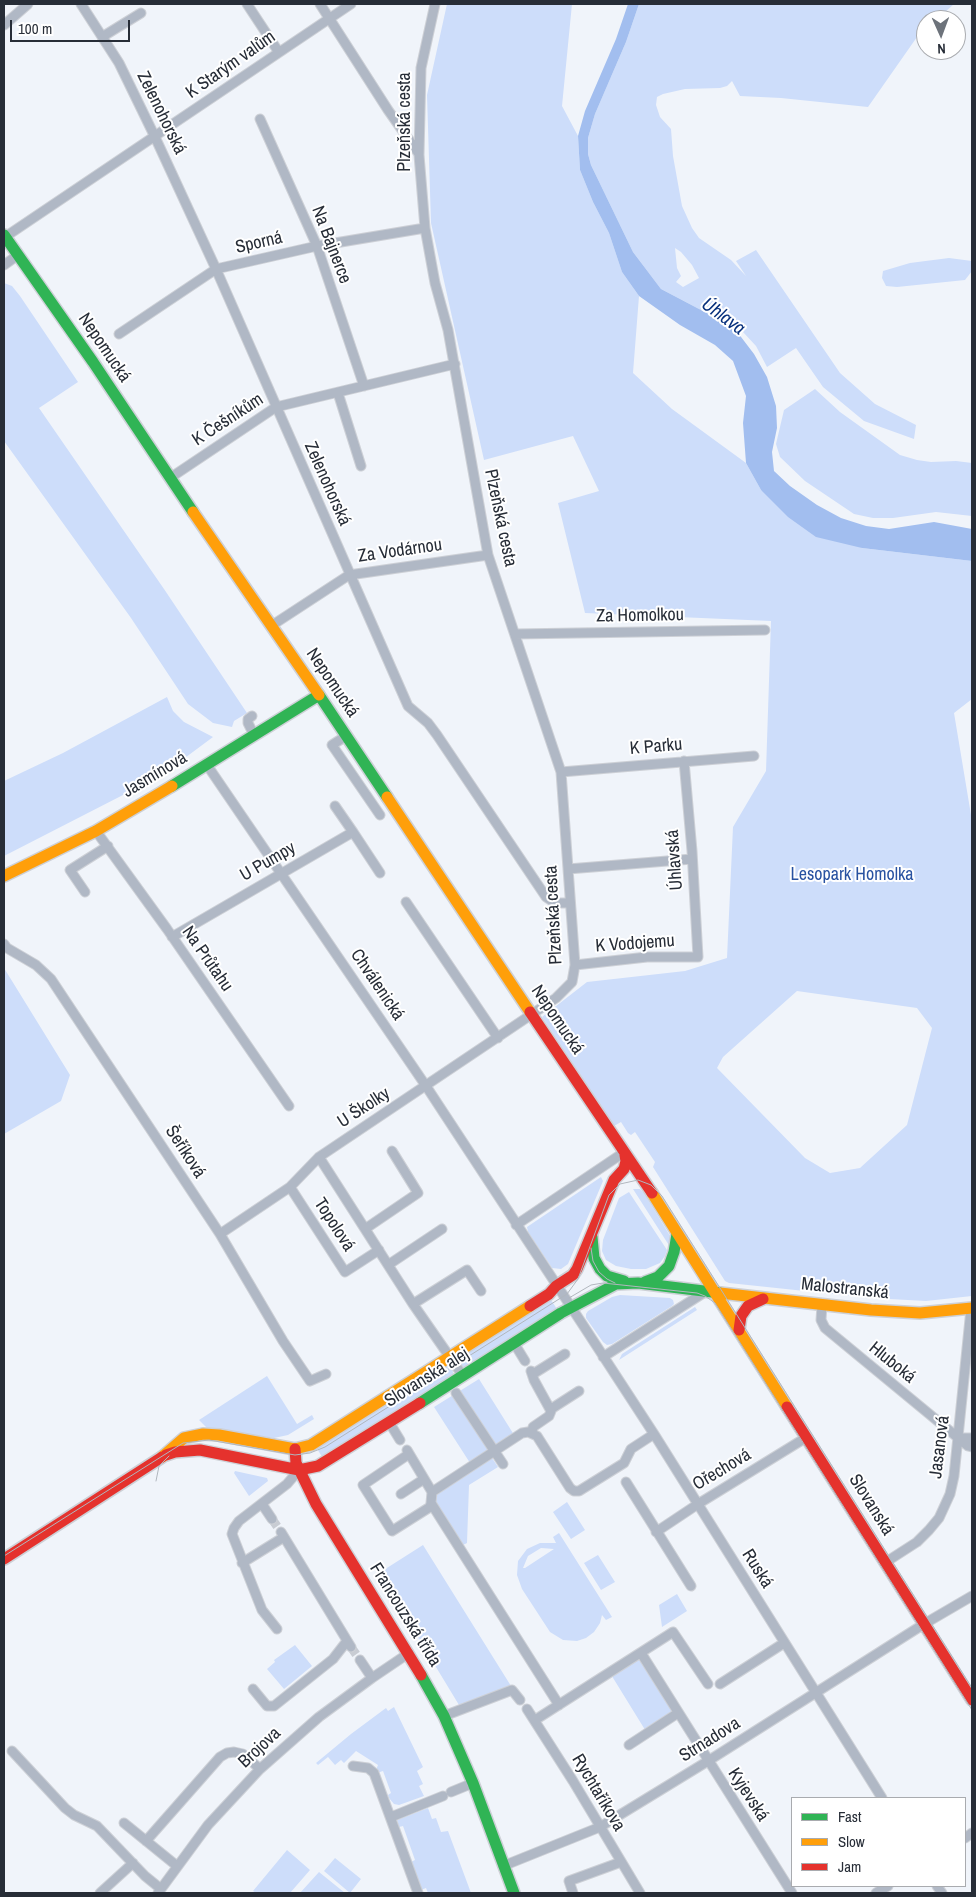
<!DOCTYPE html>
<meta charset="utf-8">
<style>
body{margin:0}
#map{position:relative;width:976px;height:1897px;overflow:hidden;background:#f0f4fa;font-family:"Archivo Narrow",sans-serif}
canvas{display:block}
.frame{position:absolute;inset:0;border:5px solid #272d37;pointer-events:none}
.legend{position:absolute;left:791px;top:1797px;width:175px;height:90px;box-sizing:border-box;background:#fff;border:1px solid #a9abaf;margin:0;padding:6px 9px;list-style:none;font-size:15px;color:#272d37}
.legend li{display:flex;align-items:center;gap:10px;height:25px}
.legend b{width:25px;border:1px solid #a9abaf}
.north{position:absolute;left:916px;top:10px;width:50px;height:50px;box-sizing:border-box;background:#fff;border:1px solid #a9abaf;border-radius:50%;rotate:178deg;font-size:14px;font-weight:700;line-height:20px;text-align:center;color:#272d37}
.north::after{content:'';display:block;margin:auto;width:18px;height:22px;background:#6d737b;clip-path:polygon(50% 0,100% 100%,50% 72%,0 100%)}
.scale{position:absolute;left:10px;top:20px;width:120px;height:22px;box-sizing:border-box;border:2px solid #272d37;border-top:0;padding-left:6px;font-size:15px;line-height:18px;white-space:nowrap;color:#272d37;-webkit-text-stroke:4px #fff;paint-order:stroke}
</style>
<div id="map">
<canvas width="976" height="1897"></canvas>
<div class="frame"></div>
<ul class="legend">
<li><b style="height:6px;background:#30b455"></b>Fast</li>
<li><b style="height:6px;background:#ff9f0a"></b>Slow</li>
<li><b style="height:6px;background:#e5322d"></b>Jam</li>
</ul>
<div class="north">N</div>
<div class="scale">100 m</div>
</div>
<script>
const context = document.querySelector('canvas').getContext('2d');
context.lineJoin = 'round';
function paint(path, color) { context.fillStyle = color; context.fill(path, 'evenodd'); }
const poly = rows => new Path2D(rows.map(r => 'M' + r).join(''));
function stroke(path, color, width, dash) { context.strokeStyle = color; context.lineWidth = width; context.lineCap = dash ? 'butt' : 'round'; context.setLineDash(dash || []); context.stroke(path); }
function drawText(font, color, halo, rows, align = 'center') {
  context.font = font + ' "Archivo Narrow",sans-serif'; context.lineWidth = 4; context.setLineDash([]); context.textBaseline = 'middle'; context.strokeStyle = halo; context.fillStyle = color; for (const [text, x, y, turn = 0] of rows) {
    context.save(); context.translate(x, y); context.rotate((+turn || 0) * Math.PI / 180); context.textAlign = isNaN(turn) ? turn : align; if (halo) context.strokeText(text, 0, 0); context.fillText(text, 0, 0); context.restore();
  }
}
paint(poly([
 [447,4,572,4,562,106,578,136,580,170,593,202,609,233,622,272,639,296,633,373,672,409,746,463,761,490,862,548,972,561,972,699,954,713,972,821,972,1296,926,1301,871,1298,729,1283,725,1281,653,1167,655,1162,635,1132,631,1135,628,1133,621,1122,614,1126,542,1017,587,982,685,971,727,958,733,827,766,771,771,621,585,613,558,503,599,491,573,436,484,460,431,223,427,95],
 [797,991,917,1008,932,1028,907,1125,860,1168,830,1173,805,1158,717,1068,723,1057],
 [639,4,954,4,936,20,926,20,926,29,917,37,868,107,781,98,740,96,732,81,727,86,720,88,685,89,663,94,657,97,656,105,660,117,671,129,673,156,682,206,692,228,699,238,731,260,746,276,736,261,756,250,840,373,875,404,916,425,914,439,864,421,823,387,796,348,767,367,756,346,730,318,712,305,720,320,661,289,633,252,591,165,588,154,588,138,595,114,626,42],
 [675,248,681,252,692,265,699,278,683,287,676,282,681,276,677,268],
 [949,258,972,261,972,271,965,280,897,287,886,286,882,278,883,271,910,263],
 [4,283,12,286,20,296,78,382,39,408,164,589,247,713,234,721,232,727,213,723,188,704,131,618,4,441],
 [815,389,840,412,900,455,917,460,931,462,956,461,972,463,972,516,936,512,893,518,873,518,854,514,805,481,780,457,776,444,784,410],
 [167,697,173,711,184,722,213,737,162,775,4,856,4,781,63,753],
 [4,968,70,1075,61,1101,4,1134],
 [601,1177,603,1181,568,1264,561,1269,552,1268,528,1232,527,1227],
 [633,1189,640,1189,644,1193,672,1239,672,1250],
 [629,1192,667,1250,665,1256,660,1263,646,1269,631,1269,616,1266,606,1260,602,1251,603,1240,619,1198],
 [620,1295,670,1298,673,1300,674,1304,672,1306,612,1344,607,1345,603,1342,586,1318,586,1314,588,1311,612,1297],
 [549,1297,559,1312,466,1369,461,1366,458,1359,459,1355],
 [695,1307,697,1310,619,1360,622,1354],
 [444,1365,448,1365,452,1368,454,1377,324,1460,316,1447],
 [267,1376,297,1424,312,1415,314,1419,288,1435,274,1438,207,1428,199,1420],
 [479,1379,516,1438,490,1455,498,1467,469,1485,467,1543,459,1547,431,1503,432,1492,472,1466,434,1407],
 [235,1471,267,1478,268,1481,249,1496,234,1473],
 [567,1502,585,1530,571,1539,553,1512],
 [559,1533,612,1617,606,1620,602,1615,600,1623,594,1632,586,1638,577,1641,563,1640,550,1632,522,1589,517,1575,518,1561,527,1549,540,1543,556,1543,553,1537],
 [541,1548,554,1549,525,1568,523,1568,528,1556],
 [423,1545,511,1686,459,1705,379,1573],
 [598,1555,615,1582,601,1590,584,1563],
 [677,1594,687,1611,662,1627,659,1605],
 [295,1645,312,1666,284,1689,267,1669,275,1662,274,1660],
 [641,1653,678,1713,647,1733,610,1673],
 [394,1707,423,1767,417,1771,423,1784,419,1786,424,1796,399,1805,394,1804,389,1798,388,1795,391,1793,383,1771,377,1773,376,1770,378,1765,356,1751,344,1763,341,1760,335,1765,328,1757,318,1765,316,1763,351,1734,386,1708,388,1711],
 [428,1808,432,1819,436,1818,441,1832,448,1831,471,1893,428,1893,426,1888,421,1890,411,1862,415,1860,403,1826,399,1827,397,1820],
 [287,1850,310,1870,290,1893,256,1893,253,1891],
 [335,1858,361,1879,350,1893,324,1871],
 [319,1872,345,1893,300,1893]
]), '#cdddfa');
paint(poly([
 [628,4,639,4,626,42,595,114,588,138,588,154,591,165,633,252,661,289,720,320,738,333,754,354,767,377,776,406,777,428,772,452,774,471,790,486,817,505,841,518,866,526,889,529,934,522,972,529,972,561,862,548,816,537,788,517,761,490,746,463,743,423,746,396,733,361,715,345,680,325,639,296,622,272,609,233,593,202,580,170,578,136,585,111,616,39]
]), '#a2beef');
stroke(poly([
 [272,1519,281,1532],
 [351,1647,360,1660]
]), '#c8ccd3', 9, [9, 4.5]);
const street = poly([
 [81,4,119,63,155,137,216,269,408,706,428,723,437,735,546,897,552,901,559,903,570,903],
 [247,4,278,51],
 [320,4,388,110,419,154],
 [4,25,28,4],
 [102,37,141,13],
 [260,119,317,246,364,386],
 [5,237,351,4],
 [4,265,18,255],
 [119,334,216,269,317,246,425,228],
 [338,393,361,466],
 [170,478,276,407,455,364],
 [271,626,349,575,488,555],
 [515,634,765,630],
 [252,716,248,719,248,723,254,735],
 [346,736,332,745,380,815],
 [207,765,426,1086,581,1322,654,1434,882,1798],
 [561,772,754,756],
 [96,831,167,929,289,1106],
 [353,832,380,873],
 [568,869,692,859],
 [85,892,70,870,108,846],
 [406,902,498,1038],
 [172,937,353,832,335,806],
 [4,944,7,948,36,965,51,979,220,1234,283,1341,310,1381,326,1374],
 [575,965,647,957,698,957,692,851,684,761],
 [319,1157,413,1304,463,1376],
 [290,1187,345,1272,379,1250],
 [516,1225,623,1153],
 [365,1229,418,1193,392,1151],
 [220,1234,290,1187,319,1157,556,998,572,982,575,965,561,772,488,555,448,330,435,283,425,228,419,155,421,68,435,4],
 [388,1265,442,1229],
 [413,1304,467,1270,481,1291],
 [822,1305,821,1320,825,1328,968,1446,972,1447],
 [514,1343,525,1361],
 [603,1357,708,1290],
 [531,1371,534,1380,551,1411,549,1416,533,1427,532,1432],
 [533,1374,565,1354],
 [456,1393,503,1464],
 [551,1409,579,1391],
 [389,1422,400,1440],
 [958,1438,972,1438],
 [407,1450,432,1492,431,1503,430,1507,392,1531,363,1485,409,1454],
 [626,1482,691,1586],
 [432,1492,522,1433,528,1432,537,1436,570,1488,574,1491,579,1491,624,1463,631,1449,654,1434],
 [401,1494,424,1479],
 [431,1503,559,1705],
 [262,1504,272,1519],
 [281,1532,351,1647],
 [656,1532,698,1504,807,1437],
 [886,1562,917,1542,929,1530,939,1518,950,1494,954,1476,971,1309],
 [242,1563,284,1537],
 [277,1629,262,1610,232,1534,234,1528,239,1521,287,1484,299,1470],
 [641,1653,792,1893],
 [360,1660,372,1678],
 [720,1684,784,1643],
 [253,1689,267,1706,274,1706,333,1659,347,1641],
 [527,1709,573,1781,640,1893],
 [444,1716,512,1690,520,1700],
 [535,1720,673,1632,708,1684],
 [629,1745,678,1713],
 [12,1751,65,1808,74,1815,97,1826,145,1876,161,1889],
 [353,1766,368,1768,374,1773,418,1893],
 [451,1792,473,1783],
 [391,1817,443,1796],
 [124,1823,177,1866],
 [965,1838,972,1833],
 [146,1841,220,1757,227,1753,234,1752,243,1754,260,1769],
 [503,1866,600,1827,708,1761,924,1624,972,1596],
 [937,1886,942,1893],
 [100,1893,133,1863],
 [158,1893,208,1825,260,1769,319,1717,372,1678,409,1653],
 [573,1893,569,1881,621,1862],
 [876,1893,888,1886]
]);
const fast = poly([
 [4,235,93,362,193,512],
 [172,786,319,695,387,797],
 [592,1237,594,1258,600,1269,607,1276,624,1281],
 [645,1282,658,1277,669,1266,674,1252,677,1234],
 [420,1403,561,1313,616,1284,638,1283,720,1293],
 [421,1675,444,1716,473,1783,514,1893]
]);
const slow = poly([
 [193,512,319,695],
 [387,797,530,1012],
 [4,876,96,831,172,786],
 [652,1193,787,1407],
 [720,1293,871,1310,920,1313,972,1308],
 [162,1457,184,1438,203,1434,219,1435,295,1449,311,1445,530,1306]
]);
const jam = poly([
 [530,1012,652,1193],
 [530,1306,549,1294,556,1286,573,1275,577,1269,614,1180,624,1169,626,1161,625,1155],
 [739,1330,741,1316,748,1306,763,1299],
 [787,1407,972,1700],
 [295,1449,296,1463,316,1504,421,1675],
 [166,1455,175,1452,200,1450,299,1470,318,1466,420,1403],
 [4,1559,162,1457]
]);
stroke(street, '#cdd0d6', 11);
stroke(fast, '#cdd0d6', 14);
stroke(slow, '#cdd0d6', 14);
stroke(jam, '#cdd0d6', 14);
stroke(street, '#b0b8c5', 9);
stroke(fast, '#30b455', 11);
stroke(slow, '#ff9f0a', 11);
stroke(jam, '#e5322d', 11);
stroke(poly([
 [591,1248,593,1261,599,1272,607,1279,615,1283],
 [569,1298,591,1285,603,1283,697,1293,705,1296,715,1303,972,1710],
 [156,1481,159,1466,169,1456],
 [4,1556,183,1443,209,1440,295,1455,310,1453,325,1447,567,1294,578,1279,609,1195,620,1184,638,1180,651,1185,662,1196,972,1688]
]), '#b1b7be', 1);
drawText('18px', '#272d37', '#fff', [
 ["K Starým valům",231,65,-35],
 ["Zelenohorská",161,113,64],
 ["Plzeňská cesta",405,122,-90],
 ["Sporná",259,243,-13],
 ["Na Bajnerce",331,245,69],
 ["Nepomucká",104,348,56],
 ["K Češníkům",228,420,-33],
 ["Zelenohorská",327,484,66],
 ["Plzeňská cesta",500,518,78],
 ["Za Vodárnou",400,551,-8],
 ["Za Homolkou",640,616,-1],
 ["Nepomucká",332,683,56],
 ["K Parku",656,747,-5],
 ["Jasmínová",155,775,-31],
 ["Úhlavská",675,860,-94],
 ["U Pumpy",268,862,-30],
 ["Plzeňská cesta",554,915,-93],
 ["K Vodojemu",635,944,-4],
 ["Na Průtahu",207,959,55],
 ["Chválenická",377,985,56],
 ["Nepomucká",557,1020,56],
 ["U Školky",364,1108,-33],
 ["Šeříková",185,1152,57],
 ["Topolová",334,1225,57],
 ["Malostranská",845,1289,6],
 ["Hluboká",892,1363,39],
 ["Slovanská alej",427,1378,-32],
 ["Jasanová",940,1447,-83],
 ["Ořechová",722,1470,-31],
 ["Slovanská",871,1505,58],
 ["Ruská",757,1569,58],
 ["Francouzská třída",405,1615,58],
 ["Strnadova",710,1740,-32],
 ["Brojova",260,1748,-43],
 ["Rychtaříkova",598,1793,59],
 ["Kyjevská",748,1795,57]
]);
drawText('18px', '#2852a1', '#fff', [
 ["Lesopark Homolka",852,875]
]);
drawText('italic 19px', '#07307c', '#fff', [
 ["Úhlava",723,317,36]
]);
</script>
